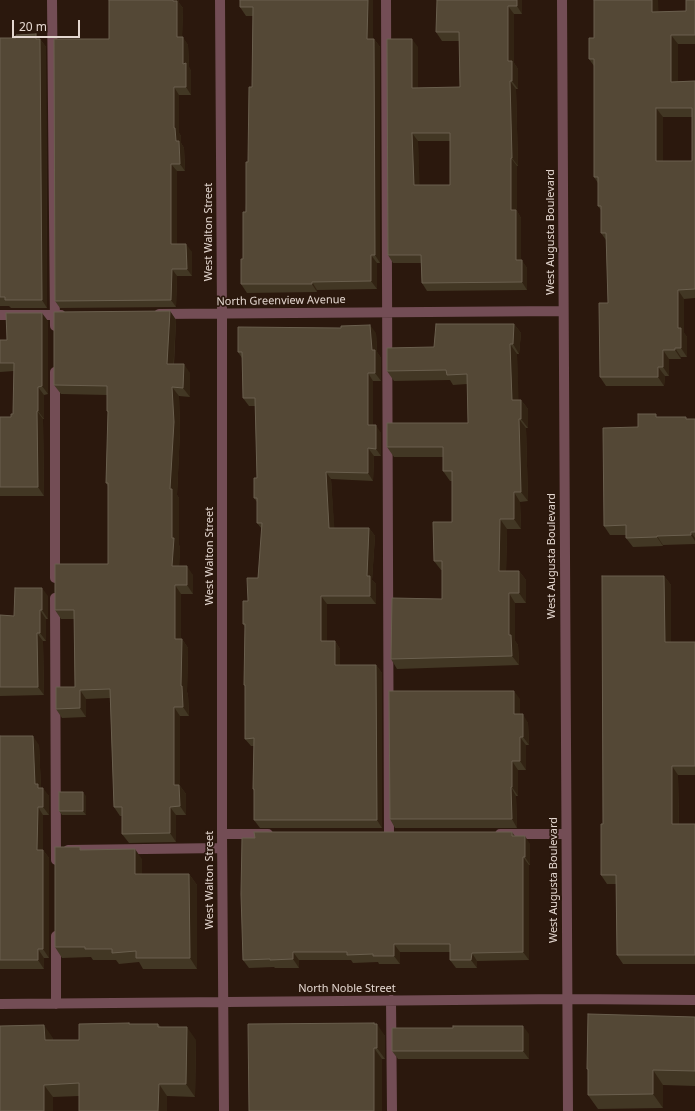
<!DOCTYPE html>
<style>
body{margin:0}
#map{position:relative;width:695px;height:1111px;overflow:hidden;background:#2b180d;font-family:"Noto Sans",sans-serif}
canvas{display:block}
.scale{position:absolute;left:12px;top:20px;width:68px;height:18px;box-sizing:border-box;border:2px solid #e4d7d0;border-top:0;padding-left:5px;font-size:12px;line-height:14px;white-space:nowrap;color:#e4d7d0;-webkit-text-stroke:3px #2b180d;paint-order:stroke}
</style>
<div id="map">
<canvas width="695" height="1111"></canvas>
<div class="scale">20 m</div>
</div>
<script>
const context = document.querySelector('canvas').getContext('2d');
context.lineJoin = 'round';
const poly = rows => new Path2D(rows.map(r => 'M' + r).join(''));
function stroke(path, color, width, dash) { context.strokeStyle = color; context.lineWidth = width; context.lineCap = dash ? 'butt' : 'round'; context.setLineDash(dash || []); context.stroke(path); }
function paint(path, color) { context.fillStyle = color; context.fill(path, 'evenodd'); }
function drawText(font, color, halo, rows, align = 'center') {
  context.font = font + ' "Noto Sans",sans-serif'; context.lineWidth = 3.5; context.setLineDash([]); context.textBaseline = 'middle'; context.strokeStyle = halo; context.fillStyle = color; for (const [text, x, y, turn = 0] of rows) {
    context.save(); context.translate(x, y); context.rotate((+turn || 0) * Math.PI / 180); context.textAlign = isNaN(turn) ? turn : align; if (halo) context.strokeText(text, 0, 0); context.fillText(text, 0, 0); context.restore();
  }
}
stroke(poly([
 [52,0,55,326],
 [220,0,222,314,222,834,224,1111],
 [386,0,389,834],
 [562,0,568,1111],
 [159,314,563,311],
 [0,315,61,315],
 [55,372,55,578],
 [55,598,56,860],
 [222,834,268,834],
 [500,834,566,834],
 [68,850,222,848],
 [391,1000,392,1111],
 [0,1004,567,999,695,1000],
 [56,1004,56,936]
]), '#734d55', 10);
paint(poly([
 [109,0,179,0,179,3,183,8,182,37,188,45,189,67,191,71,191,95,179,95,179,133,181,136,181,143,184,148,185,171,177,171,177,244,192,252,192,276,177,276,176,307,60,308,55,301,109,39],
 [373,0,373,39,374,39,380,47,380,263,377,263,377,289,317,290,317,292,247,293,241,284,243,259,252,87,253,16,246,16,240,7],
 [522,0,522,14,514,14,514,63,518,69,518,89,516,89,518,166,517,166,517,211,521,218,521,260,527,268,527,290,427,291,422,283,421,263,393,263,388,255,418,47,418,88,460,87,459,41,442,41,436,32],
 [418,141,450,141,450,185,419,185],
 [658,0,658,12,686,11,695,0,695,44,678,44,678,82,695,81,695,298,684,299,684,333,687,337,687,357,681,357,681,359,669,359,669,376,665,376,664,386,606,386,600,377,608,303,606,240,601,233,601,210,598,206,598,183,594,177,594,66,589,59,594,38],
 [663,117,692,117,692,161,663,161],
 [0,38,40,39,46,47,47,308,11,308,9,306,0,306],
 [170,311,176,320,174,364,190,373,190,397,179,396,180,431,177,495,179,498,179,545,180,547,179,566,193,575,193,594,181,594,181,639,182,639,188,648,187,692,188,695,189,716,180,716,180,786,186,794,186,815,176,815,176,842,129,843,122,834,122,816,120,816,114,807,110,698,86,699,86,717,62,718,56,709,75,687,74,619,61,619,55,610,108,564,108,486,106,483,108,412,107,411,107,395,61,394,54,385],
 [48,321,48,394,44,395,44,419,43,419,44,496,0,496,0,417,11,417,13,414,14,371,0,372,0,340,7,340],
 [514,324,521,333,519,354,517,354,518,400,521,400,528,409,528,428,526,428,528,501,520,502,521,529,507,529,506,571,519,571,526,580,526,603,515,603,515,641,518,645,519,665,397,669,391,659,442,599,442,570,441,570,434,561,452,522,452,481,450,481,443,471,443,457,394,457,387,447,468,423,467,384,453,385,450,380,394,381,387,371,434,347],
 [376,333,377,352,381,358,381,381,373,381,373,425,381,433,381,456,374,456,373,481,331,479,334,528,369,528,375,536,372,580,376,584,376,604,327,604,327,641,335,641,340,649,340,665,376,665,382,673,382,828,260,828,254,820,254,791,253,789,254,746,251,746,245,739,245,686,244,685,245,627,243,624,248,601,258,578,262,529,257,523,257,502,254,498,257,478,255,406,249,406,243,398,242,358,238,352],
 [658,417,688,419,695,419,695,544,663,545,663,546,633,547,626,538,626,535,610,535,604,526,638,427],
 [664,576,671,585,671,642,695,642,695,775,678,775,679,824,695,824,695,964,623,964,617,955,616,884,607,884,601,875,603,824],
 [48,596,48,619,46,619,46,641,43,641,44,695,0,696,0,615,14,616],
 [520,699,520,714,528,723,529,745,526,745,526,770,518,770,518,796,516,796,517,828,395,828,390,819],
 [0,736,39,745,41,788,49,796,49,815,43,815,43,850,49,858,49,958,44,958,44,969,0,969],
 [86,796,86,815,62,815,59,811],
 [512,832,515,836,530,844,530,865,529,865,529,960,477,961,477,968,456,968,450,960,450,952,400,952,400,964,379,964,378,962,353,963,351,960,299,960,299,968,275,968,274,967,249,968,243,960,255,838],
 [82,850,142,859,142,874,189,874,197,885,197,969,143,969,139,962,119,964,116,960,93,960,91,957,62,958,55,947],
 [695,1017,695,1086,663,1085,663,1108,598,1109,588,1095,588,1070,587,1069],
 [129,1023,130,1024,158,1024,161,1027,196,1040,195,1097,167,1096,167,1111,79,1111,79,1096,53,1097,0,1111,53,1038,53,1040,79,1040],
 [375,1024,385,1036,385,1059,382,1059,249,1111],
 [529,1034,529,1059,398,1059,392,1051]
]), '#423724');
paint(poly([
 [173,0,179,0,179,3,183,8,182,45,177,37],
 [368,0,373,0,373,47,367,39],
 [517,0,522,0,522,14,517,6],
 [652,0,658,0,659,21,652,12],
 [508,6,514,14,514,63,518,69,518,89,512,81,508,61],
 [36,34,46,47,47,308,42,300],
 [671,35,678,44,678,91,671,82],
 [183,37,188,45,189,67,191,71,191,95,186,87,183,64],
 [374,39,380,47,380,263,375,255],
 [412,39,418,47,418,96,412,88],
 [510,81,516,89,518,166,512,158],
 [174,87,179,95,179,133,181,136,181,143,184,148,185,171,180,164,174,128],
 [656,108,663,117,663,170,656,161],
 [412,133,418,141,420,193,414,185],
 [511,158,517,166,517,211,521,218,521,268,516,260,511,210],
 [171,164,177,171,177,252,171,244],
 [186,244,192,252,192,276,187,269],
 [371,255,377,263,377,289,371,281],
 [522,260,527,268,527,290,522,282],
 [172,269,177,276,176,307,171,300],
 [312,282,317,290,317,292,312,284],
 [678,290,684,299,684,333,687,337,687,357,681,348,678,328],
 [170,311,176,320,173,373,167,364],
 [42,313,48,321,48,394,42,386],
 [514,324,521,333,519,354,513,344],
 [370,325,376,333,377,352,381,358,381,381,375,373,372,350],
 [510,344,517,354,519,410,512,400],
 [675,348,681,357,681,359,675,350],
 [663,350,669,359,669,376,663,367],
 [184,364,190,373,190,397,183,388],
 [658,367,665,376,664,386,658,377],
 [368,373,373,381,373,433,368,425],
 [38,387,44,395,44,419,38,411],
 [172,387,179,396,180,431,177,495,179,498,179,545,180,547,179,575,172,566,170,489],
 [521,400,528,409,528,428,521,419],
 [37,411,43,419,44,496,38,487],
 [519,419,526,428,528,501,521,492],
 [376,425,381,433,381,456,376,449],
 [368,448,374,456,373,481,368,473],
 [326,472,331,479,335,536,329,528],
 [514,492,520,502,521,529,514,519],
 [500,519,507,529,506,580,499,571],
 [369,528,375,536,372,580,376,584,376,604,370,596,367,576],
 [691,532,695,538,695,541,691,535],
 [657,536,663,545,663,546,657,537],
 [187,566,193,575,193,594,187,585],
 [519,571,526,580,526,603,519,593],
 [664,576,671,585,671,651,665,642],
 [175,585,181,594,181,648,175,639],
 [42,588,48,596,48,619,42,610],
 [509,593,515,603,515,641,518,645,519,665,512,656,509,635],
 [321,596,327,604,327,649,321,641],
 [40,610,46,619,46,641,40,633],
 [37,633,43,641,44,695,38,687],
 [182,639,188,648,187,692,188,695,189,716,183,707,181,686],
 [335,641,340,649,340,673,335,665],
 [376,665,382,673,382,828,377,820],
 [80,690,86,699,86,717,80,708],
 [514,691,520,699,520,723,514,714],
 [174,707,180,716,180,786,186,794,186,815,180,806,174,785],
 [523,714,528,723,529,745,523,737],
 [33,736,39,745,41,788,43,788,49,796,49,815,43,807,35,784],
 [520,737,526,745,526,770,520,761],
 [512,761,518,770,518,796,512,787],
 [672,766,678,775,679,833,672,824],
 [511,787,516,796,517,828,512,819],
 [83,792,86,796,86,815,83,811],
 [38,807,43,815,43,850,49,858,49,958,43,949,37,850],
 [170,807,176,815,176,842,170,833],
 [525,836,530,844,530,865,525,857],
 [135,849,142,859,142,885,135,874],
 [523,857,529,865,529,960,523,952],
 [189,874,197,885,197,969,190,958],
 [394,944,400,952,400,964,394,956],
 [38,949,44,958,44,969,38,960],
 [293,952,299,960,299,968,293,959],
 [472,953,477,961,477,968,471,960],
 [374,1023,377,1027,377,1024,385,1036,385,1059,377,1048],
 [44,1025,53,1038,53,1052,45,1040],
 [523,1026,529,1034,529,1059,523,1051],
 [187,1027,196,1040,195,1097,186,1084],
 [374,1048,382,1059,382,1111,374,1111],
 [653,1070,663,1085,663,1108,653,1094],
 [159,1084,167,1096,167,1111,158,1111],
 [44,1085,53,1097,53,1111,44,1111]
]), '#322313');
const building = poly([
 [109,0,173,0,173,1,177,1,177,37,183,37,183,64,186,63,186,87,174,87,174,128,175,128,176,141,179,141,180,164,171,164,171,244,186,244,187,269,172,269,171,300,55,301,54,39,109,39,109,0],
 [240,0,368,0,367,39,374,39,375,255,371,255,371,281,312,282,312,284,241,284,241,259,243,259,243,212,246,212,246,162,248,162,249,87,252,87,253,7,240,7,240,0],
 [437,0,517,0,517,6,508,6,508,61,512,61,512,81,510,81,512,158,511,158,511,210,516,210,516,260,522,260,522,282,422,283,421,255,388,255,387,39,412,39,412,88,460,87,459,32,436,32,437,0],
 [412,133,450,133,450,185,414,185,412,133],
 [594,0,652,0,652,12,686,11,686,0,695,0,695,35,671,35,671,82,695,81,695,289,678,290,678,328,681,328,681,348,675,348,675,350,663,350,663,367,658,367,658,377,600,377,599,303,608,303,606,233,601,233,601,206,598,206,598,177,594,177,594,59,589,59,589,38,594,38,594,0],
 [656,108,692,108,692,161,656,161,656,108],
 [36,34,36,39,40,39,42,300,5,300,5,297,0,297,0,38,16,38,16,35,36,34],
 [170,311,167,364,184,364,183,388,172,387,174,422,170,489,172,489,172,538,174,538,172,566,187,566,187,585,175,585,175,639,182,639,181,686,182,686,183,707,174,707,174,785,179,785,180,806,170,807,170,833,122,834,122,807,114,807,110,689,80,690,80,708,56,709,56,687,75,687,74,610,55,610,55,564,108,564,108,483,106,483,108,411,107,411,107,386,54,385,54,312,170,311],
 [6,313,42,313,42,386,38,387,38,411,37,411,38,487,0,487,0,417,11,417,11,414,13,414,14,363,0,363,0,340,7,340,6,313],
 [436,324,514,324,513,344,510,344,512,400,521,400,521,419,519,419,521,492,514,492,514,519,500,519,499,571,519,571,519,593,509,593,509,635,511,635,512,656,391,659,392,598,442,599,442,561,434,561,433,522,452,522,452,471,443,471,443,447,387,447,387,423,468,423,467,374,447,375,446,370,387,371,387,348,434,347,436,324],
 [370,325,372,350,375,350,375,373,368,373,368,425,376,425,376,449,368,448,368,473,326,472,329,528,369,528,367,576,370,576,370,596,321,596,321,641,335,641,335,665,376,665,377,820,254,820,254,789,253,789,254,738,245,739,245,685,244,685,245,624,243,624,243,601,248,601,247,578,258,578,262,523,257,523,257,498,254,498,254,478,257,478,255,398,243,398,242,352,238,352,238,327,341,328,341,326,370,325],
 [638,414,656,414,656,417,686,417,686,419,695,419,695,532,691,532,691,535,657,536,657,537,626,538,626,525,604,526,603,428,638,427,638,414],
 [602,576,664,576,665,642,695,642,695,766,672,766,672,824,695,824,695,955,617,955,616,875,601,875,601,824,603,824,602,576],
 [15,588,42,588,42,610,40,610,40,633,37,633,38,687,0,687,0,615,14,616,15,588],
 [389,691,514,691,514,714,523,714,523,737,520,737,520,761,512,761,512,787,511,787,512,819,390,819,389,691],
 [0,736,33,736,35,784,38,784,38,788,43,788,43,807,38,807,37,850,43,850,43,949,38,949,38,960,0,960,0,736],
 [59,792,83,792,83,811,59,811,59,792],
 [254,832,512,832,512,836,525,836,525,857,523,857,523,952,472,953,471,960,450,960,450,944,394,944,394,956,373,956,373,954,347,955,347,952,293,952,293,959,270,960,270,959,243,960,241,894,242,838,255,838,254,832],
 [55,847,80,847,80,850,135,849,135,874,189,874,190,958,136,958,136,951,112,953,112,949,85,949,85,947,55,947,55,847],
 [588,1014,695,1017,695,1071,653,1070,653,1094,588,1095,588,1069,587,1069,588,1014],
 [129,1023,129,1024,158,1024,158,1027,187,1027,186,1084,159,1084,158,1111,79,1111,79,1083,44,1085,44,1111,0,1111,0,1026,44,1025,45,1040,79,1040,79,1024,129,1023],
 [374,1023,374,1024,377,1024,377,1048,374,1048,374,1111,249,1111,248,1024,374,1023],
 [453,1026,523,1026,523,1051,392,1051,392,1028,453,1028,453,1026]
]);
paint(building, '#544836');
stroke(building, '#6a5f4e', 1);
drawText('11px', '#e4d7d0', '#2b180d', [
 ["West Walton Street",209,232,-90],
 ["West Augusta Boulevard",551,232,-90],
 ["North Greenview Avenue",281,301,-1],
 ["West Walton Street",210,556,-90],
 ["West Augusta Boulevard",552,556,-90],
 ["West Walton Street",210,880,-90],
 ["West Augusta Boulevard",554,880,-90],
 ["North Noble Street",347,989]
]);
</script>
